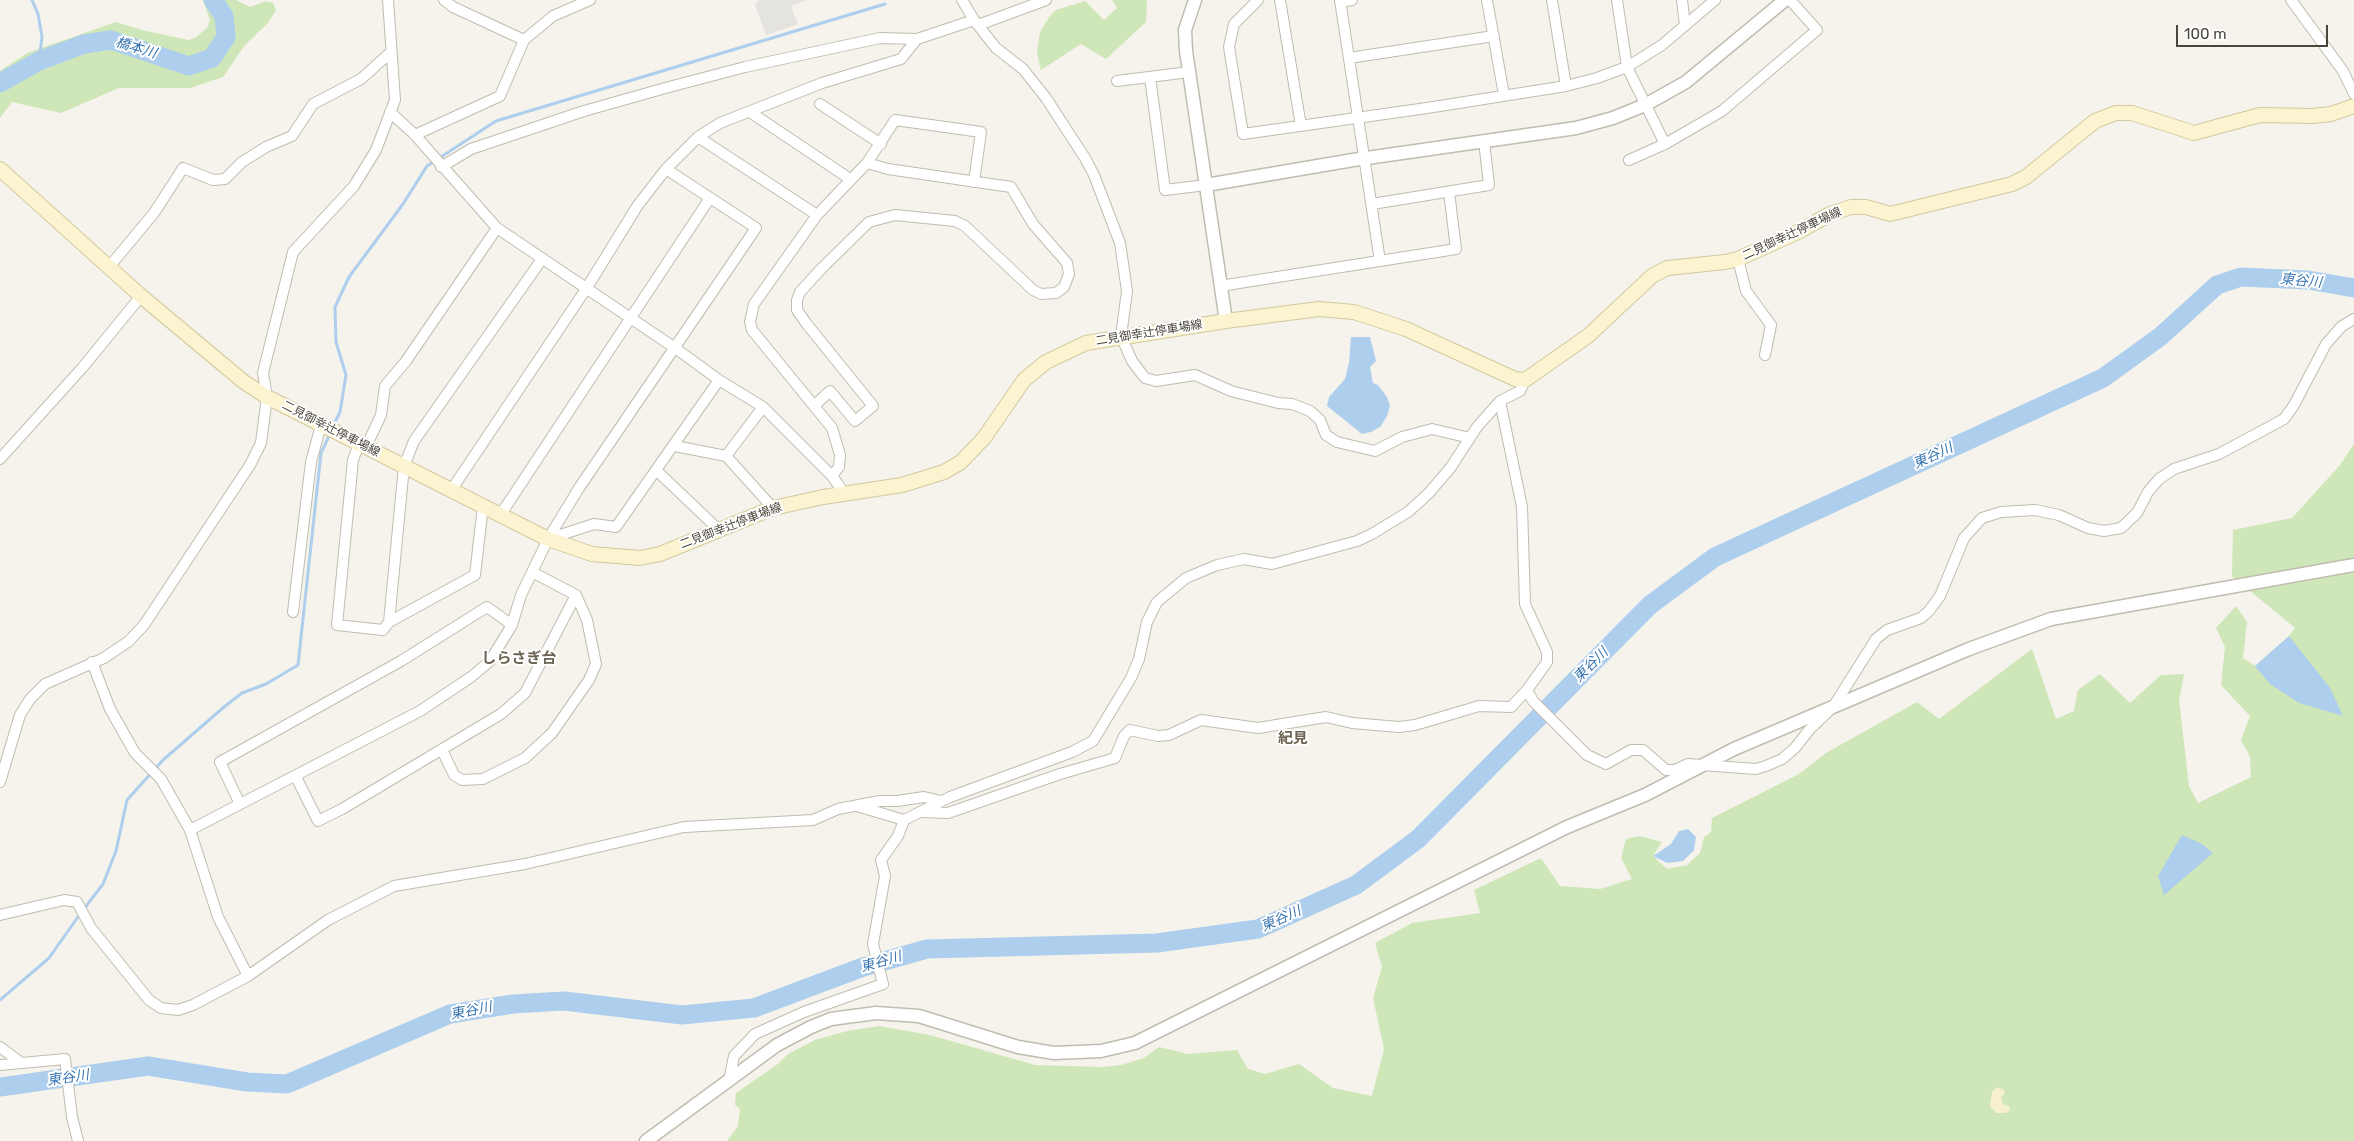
<!DOCTYPE html>
<meta charset="utf-8">
<style>
body{margin:0}
#map{position:relative;width:2354px;height:1141px;overflow:hidden;background:#f5f3ec;font-family:Rubik,sans-serif}
canvas{display:block}
.scale{position:absolute;left:2176px;top:25px;width:152px;height:22px;box-sizing:border-box;border:2px solid #4a453a;border-top:0;padding-left:6px;font-size:15px;line-height:18px;white-space:nowrap;color:#4a453a;-webkit-text-stroke:4px #fff;paint-order:stroke}
</style>
<div id="map">
<canvas width="2354" height="1141"></canvas>
<div class="scale">100 m</div>
</div>
<script>
const context = document.querySelector('canvas').getContext('2d');
context.lineJoin = 'round';
function paint(path, color) { context.fillStyle = color; context.fill(path, 'evenodd'); }
const poly = rows => new Path2D(rows.map(r => 'M' + r).join(''));
function stroke(path, color, width, dash) { context.strokeStyle = color; context.lineWidth = width; context.lineCap = dash ? 'butt' : 'round'; context.setLineDash(dash || []); context.stroke(path); }
function drawText(font, color, halo, rows, align = 'center') {
  context.font = font + ' Rubik,"Noto Sans JP",sans-serif'; context.lineWidth = 4; context.setLineDash([]); context.textBaseline = 'middle'; context.strokeStyle = halo; context.fillStyle = color; for (const [text, x, y, turn = 0] of rows) {
    context.save(); context.translate(x, y); context.rotate((+turn || 0) * Math.PI / 180); context.textAlign = isNaN(turn) ? turn : align; if (halo) context.strokeText(text, 0, 0); context.fillText(text, 0, 0); context.restore();
  }
}
paint(poly([
 [203,0,236,0,250,7,266,1,273,3,276,10,268,23,244,46,223,77,190,88,119,88,61,113,12,102,0,118,0,71,27,53,116,22,142,30,188,40,195,38,207,28,210,20],
 [1112,0,1147,0,1146,22,1106,59,1081,44,1041,70,1037,53,1039,37,1041,30,1050,16,1056,10,1085,1,1104,20,1117,8],
 [2354,444,2354,1141,727,1141,738,1126,740,1109,735,1105,736,1093,778,1064,788,1054,815,1040,847,1031,879,1026,930,1035,1035,1065,1103,1067,1121,1065,1144,1058,1159,1047,1188,1054,1237,1050,1248,1069,1265,1074,1299,1064,1333,1088,1372,1096,1384,1049,1373,998,1382,967,1375,943,1412,923,1480,913,1474,890,1541,858,1560,886,1600,889,1632,879,1621,858,1626,839,1640,836,1662,842,1653,856,1667,869,1687,865,1700,853,1704,837,1711,832,1712,818,1799,774,1826,753,1917,702,1939,719,2032,649,2056,719,2074,711,2078,690,2100,674,2130,703,2161,675,2184,674,2179,700,2189,786,2198,803,2251,777,2250,757,2241,740,2250,716,2221,685,2225,647,2216,628,2236,606,2247,622,2243,658,2255,666,2289,636,2295,628,2232,576,2233,530,2292,518,2340,465]
]), '#cee6b8');
paint(poly([
 [1997,1087,2004,1090,2005,1093,2001,1098,2003,1104,2010,1107,2010,1110,2006,1113,1996,1113,1990,1106,1992,1092]
]), '#f6f0cc');
paint(poly([
 [759,0,806,0,791,6,798,24,766,35,755,5]
]), '#e4e3e0');
paint(poly([
 [1351,337,1370,337,1376,361,1370,367,1373,383,1378,385,1387,397,1390,406,1387,416,1381,426,1371,432,1362,434,1327,406,1329,397,1345,379,1349,363],
 [2289,636,2330,688,2343,716,2299,703,2270,684,2255,666],
 [1688,829,1696,837,1694,850,1683,861,1667,863,1653,856,1671,844,1679,831],
 [2182,835,2202,844,2213,853,2164,895,2158,876]
]), '#aeceed');
stroke(poly([
 [32,0,38,14,42,37,39,61],
 [333,426,340,412,346,375,336,342,335,307,349,277,403,204,427,166,496,121,885,4],
 [84,909,103,884,116,851,127,800,163,760,224,707,242,693,266,684,298,665,321,453,330,434],
 [0,1000,49,958,80,914]
]), '#aeceed', 3);
stroke(poly([
 [0,83,39,61,84,44,111,40,189,66,212,58,226,37,224,16,213,0],
 [0,1087,148,1066,247,1082,287,1084,450,1014,513,1004,564,1001,682,1015,754,1008,863,967,927,949,1157,943,1258,929,1356,885,1418,839,1650,605,1715,557,2103,378,2161,336,2217,285,2241,277,2308,280,2354,288]
]), '#aeceed', 19);
const minor = poly([
 [444,0,453,7,524,40],
 [962,0,974,20,996,48,1023,69,1046,98,1085,158,1094,175,1120,243,1127,291,1121,336,1132,361,1145,378,1156,381,1195,375,1231,391,1278,403,1292,404,1310,411,1320,420,1326,435,1337,442,1375,451,1402,437,1432,429,1470,438],
 [1258,0,1234,24,1229,47,1243,134,1427,108,1566,86,1597,78,1627,67,1662,45,1715,0],
 [1280,0,1301,126],
 [1340,0,1380,261],
 [1487,0,1504,95],
 [1552,0,1566,86],
 [1617,0,1627,67,1665,144],
 [1682,0,1685,26],
 [2291,0,2343,71,2354,94],
 [1340,2,1352,0],
 [978,25,1046,0],
 [1349,58,1494,36],
 [1150,77,1165,190,1206,185],
 [1117,81,1189,72],
 [820,104,881,144],
 [390,112,415,135,497,228,675,348,719,380,763,407,832,476,844,493],
 [750,112,850,179],
 [415,135,500,96,524,40,553,16,590,0],
 [698,137,817,215],
 [1629,160,1665,144,1722,111,1817,30,1790,0],
 [441,167,471,149,584,111,669,87,745,67,880,38,917,39,974,20],
 [666,169,698,137,720,123,822,83,901,59,917,39],
 [1372,204,1489,185,1484,141],
 [1738,259,1746,291,1771,325,1765,355],
 [109,267,154,213,183,168,213,180,225,179,242,162,266,147,292,136,313,104,361,79,391,52],
 [1220,286,1456,249,1449,192],
 [815,405,830,391,855,421,873,406,806,323,797,310,797,300,800,292,822,268,869,222,895,215,955,221,965,226,1033,290,1041,294,1056,293,1064,287,1069,274,1067,263,1033,224,1011,187,888,169,867,163],
 [359,444,353,460,337,625,383,630,389,622],
 [675,446,726,456,773,508],
 [366,447,381,415,385,386,406,361,497,228],
 [726,456,763,407],
 [0,459,83,367,141,296],
 [656,470,719,530],
 [832,476,839,467,840,455,832,428,752,330,750,322,754,304,817,215,867,163,895,120,981,132,974,182],
 [483,506,475,575,389,622,404,466,414,441,542,259],
 [501,514,710,198],
 [548,539,594,524,616,527,719,380],
 [293,612,311,462,321,425],
 [92,662,110,709,135,753,161,779,190,830,218,917,248,976],
 [1527,690,1533,701,1587,755,1606,764,1631,750,1643,750,1666,770,1675,770,1688,764,1756,769,1766,766,1782,759,1795,748,1809,730,1833,707,1876,639,1887,630,1921,618,1929,611,1940,596,1964,538,1982,518,2001,512,2035,510,2059,515,2088,528,2104,531,2121,528,2137,513,2148,492,2159,479,2174,469,2219,454,2284,419,2294,405,2326,344,2342,326,2354,319],
 [442,750,454,775,462,780,483,779,525,758,552,733,589,680,596,664,587,620,576,595,532,572],
 [296,777,318,821,342,809,501,714,525,693,576,595],
 [0,782,20,715,30,699,45,684,104,658,129,641,144,625,250,465,261,443,267,397,263,373,293,252,354,186,376,150,395,100,388,0],
 [240,804,220,762,401,661,487,607,512,625],
 [857,806,904,820],
 [923,812,948,813,1060,774,1115,758,1124,736,1130,730,1158,736,1169,735,1201,720,1258,728,1326,717,1352,723,1399,727,1415,725,1479,706,1511,707,1527,690,1547,662,1547,652,1525,604,1522,507,1500,401],
 [190,830,420,711,471,677,490,661,512,625,521,595,548,539,579,488,756,228,666,169,638,205,586,289,452,489],
 [0,915,64,900,77,902,91,928,149,1000,161,1008,178,1010,193,1005,248,976,328,920,394,886,525,864,684,827,813,820,838,809,880,801,897,801,924,797,941,801],
 [0,1047,20,1062],
 [0,1065,65,1059,72,1117,78,1141],
 [729,1081,734,1056,755,1034,804,1012,883,984,873,944,885,876,881,860,898,836,904,820,950,797,1072,752,1093,741,1131,678,1139,659,1147,622,1157,602,1186,578,1217,565,1244,559,1272,564,1357,541,1372,534,1408,512,1429,493,1451,467,1477,427,1500,401,1520,391,1525,380]
]);
const tertiary = poly([
 [1195,0,1185,30,1186,51,1226,321],
 [1206,185,1353,160,1576,128,1613,118,1645,105,1686,82,1785,0],
 [646,1141,777,1045,811,1027,831,1019,876,1013,919,1016,1018,1047,1054,1053,1101,1051,1135,1043,1567,827,1645,795,1734,749,1969,649,2051,619,2354,565]
]);
const secondary = poly([
 [0,169,141,296,244,382,267,397,548,539,592,554,640,558,660,554,773,508,823,497,902,485,944,472,961,462,984,438,1024,380,1046,362,1086,343,1226,321,1319,309,1354,312,1406,329,1515,379,1525,380,1588,336,1652,276,1667,268,1725,262,1738,259,1800,231,1830,214,1851,207,1866,207,1890,214,2012,184,2026,177,2095,121,2116,113,2132,113,2194,133,2260,115,2313,116,2331,114,2354,106]
]);
stroke(minor, '#c0bcaf', 12);
stroke(tertiary, '#c0bcaf', 15);
stroke(secondary, '#d2c99f', 16);
stroke(minor, '#fff', 10);
stroke(tertiary, '#fff', 12);
stroke(secondary, '#fcf4d0', 14);
drawText('12px', '#4a453a', '#fff', [
 ["二見御幸辻停車場線",1792,234,-25],
 ["二見御幸辻停車場線",1149,333,-9],
 ["二見御幸辻停車場線",331,429,27],
 ["二見御幸辻停車場線",731,526,-21]
]);
drawText('italic 14px', '#3875b0', '#fff', [
 ["橋本川",136,48,17],
 ["東谷川",2301,281,5],
 ["東谷川",1933,456,-25],
 ["東谷川",1591,665,-45],
 ["東谷川",1281,919,-24],
 ["東谷川",881,962,-16],
 ["東谷川",471,1011,-11],
 ["東谷川",68,1078,-8]
]);
drawText('bold 15px', '#6c6352', '#fff', [
 ["しらさぎ台",519,659],
 ["紀見",1293,739]
]);
</script>
